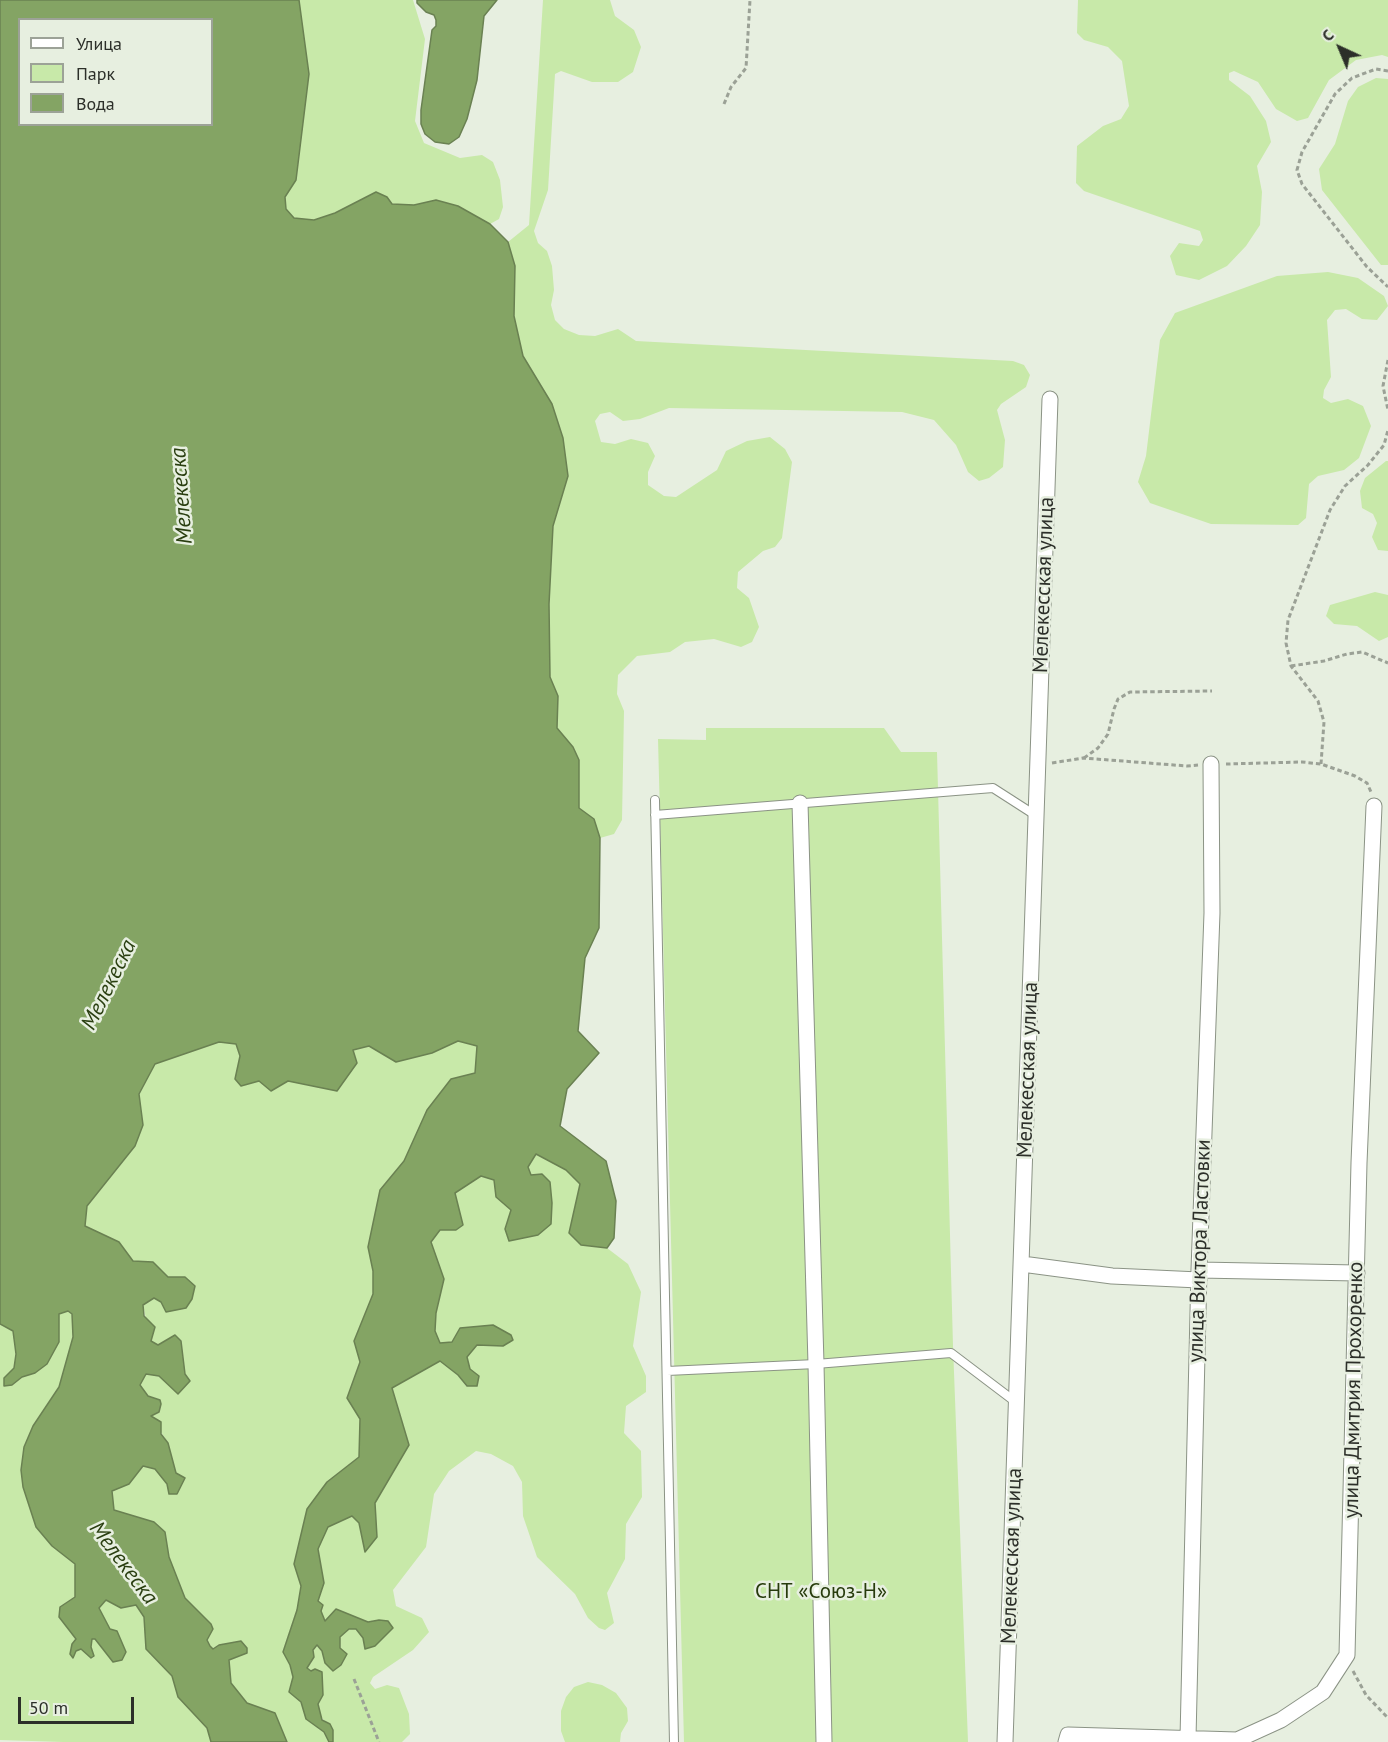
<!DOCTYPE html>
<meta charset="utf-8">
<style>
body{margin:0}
#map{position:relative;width:1388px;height:1742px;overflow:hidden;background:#e7efe0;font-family:"PT Sans",sans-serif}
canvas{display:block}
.legend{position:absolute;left:18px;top:18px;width:195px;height:108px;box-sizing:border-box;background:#e7efe0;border:2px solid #9ca297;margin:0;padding:8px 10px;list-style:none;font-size:18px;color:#2c2f29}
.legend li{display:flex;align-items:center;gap:12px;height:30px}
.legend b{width:30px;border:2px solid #9ca297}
.north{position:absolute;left:1310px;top:18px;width:60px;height:60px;-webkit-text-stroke:4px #e7efe0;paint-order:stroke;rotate:316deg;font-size:16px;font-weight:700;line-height:24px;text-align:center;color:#2c2f29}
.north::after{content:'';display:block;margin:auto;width:21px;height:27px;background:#2c2f29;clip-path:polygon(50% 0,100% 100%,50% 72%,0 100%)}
.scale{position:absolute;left:18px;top:1697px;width:116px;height:27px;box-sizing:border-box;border:3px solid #2c2f29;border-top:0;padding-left:8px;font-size:18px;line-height:21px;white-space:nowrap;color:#2c2f29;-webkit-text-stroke:4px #e7efe0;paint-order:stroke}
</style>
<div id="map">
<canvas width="1388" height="1742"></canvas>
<ul class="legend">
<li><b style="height:8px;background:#fff"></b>Улица</li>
<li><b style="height:16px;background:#c8e9a9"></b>Парк</li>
<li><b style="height:16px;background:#84a464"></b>Вода</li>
</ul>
<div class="north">С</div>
<div class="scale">50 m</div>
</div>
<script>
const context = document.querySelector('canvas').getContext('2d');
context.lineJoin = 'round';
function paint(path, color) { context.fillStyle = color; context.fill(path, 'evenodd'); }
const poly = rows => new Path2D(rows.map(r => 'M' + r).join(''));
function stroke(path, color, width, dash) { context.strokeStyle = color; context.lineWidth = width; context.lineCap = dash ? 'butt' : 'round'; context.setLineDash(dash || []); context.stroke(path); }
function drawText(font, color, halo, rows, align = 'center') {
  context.font = font + ' "PT Sans",sans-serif'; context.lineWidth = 5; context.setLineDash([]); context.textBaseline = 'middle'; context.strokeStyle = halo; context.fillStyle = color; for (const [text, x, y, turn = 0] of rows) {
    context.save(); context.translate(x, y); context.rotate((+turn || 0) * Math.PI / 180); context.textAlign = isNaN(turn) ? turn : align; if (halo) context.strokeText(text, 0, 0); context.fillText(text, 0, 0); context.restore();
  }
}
paint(poly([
 [299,0,413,0,425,39,415,121,424,143,460,158,482,155,493,162,500,180,503,207,499,219,490,224,458,207,436,200,414,205,392,204,387,197,314,220,294,218,286,209,285,197,296,179,309,74],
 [543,0,610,0,615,16,634,30,641,47,633,72,618,82,592,82,561,71,555,74,548,190,534,231,538,243,547,251,552,266,554,290,551,305,555,320,564,329,579,335,595,336,618,329,636,341,1013,361,1024,365,1030,375,1026,387,1001,404,997,410,1005,440,1003,467,989,478,979,481,968,472,956,445,934,420,902,412,669,408,640,419,623,421,610,412,600,414,595,421,601,442,615,444,631,439,648,443,655,456,648,472,648,485,664,496,676,497,717,470,726,451,747,441,770,437,785,449,792,462,782,538,775,547,763,551,738,572,737,588,749,598,759,627,752,642,741,647,714,639,685,642,670,652,637,656,618,675,617,694,624,711,622,820,614,834,600,838,594,819,579,808,579,760,573,747,557,728,558,696,550,677,549,604,553,526,568,476,552,404,523,356,514,316,515,266,508,242,529,225],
 [1078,0,1388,0,1388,57,1382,55,1356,60,1329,80,1308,118,1297,121,1276,109,1258,82,1234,71,1229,73,1229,80,1250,96,1266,121,1271,142,1257,166,1262,192,1260,225,1246,246,1227,266,1199,280,1176,275,1170,256,1179,243,1199,246,1203,240,1200,231,1084,191,1076,183,1077,146,1103,126,1121,119,1129,106,1122,61,1108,47,1084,40,1077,33],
 [1376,78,1388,79,1388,265,1381,265,1322,190,1319,169,1335,144,1348,101,1358,87],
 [1328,272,1358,278,1384,296,1388,306,1377,320,1362,319,1346,309,1335,310,1327,320,1331,377,1324,390,1323,398,1331,403,1348,399,1363,406,1371,426,1359,458,1344,470,1318,476,1309,484,1306,518,1298,525,1211,524,1150,503,1138,482,1146,456,1160,340,1175,313,1277,276],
 [1386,461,1388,461,1388,551,1378,550,1372,537,1377,523,1373,514,1362,508,1360,491,1365,478],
 [1375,592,1388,595,1388,637,1379,641,1357,626,1334,624,1326,616,1330,605],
 [706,728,884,728,901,752,937,752,953,1346,968,1742,684,1742,658,739,706,740],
 [458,1041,477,1046,475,1073,427,1110,404,1161,380,1190,368,1247,373,1271,373,1294,354,1341,360,1362,347,1398,360,1419,359,1457,327,1482,307,1509,294,1564,301,1586,297,1610,283,1652,290,1665,293,1677,289,1691,301,1702,306,1719,324,1732,329,1742,287,1742,275,1713,247,1703,231,1683,229,1660,247,1653,219,1645,213,1649,210,1646,207,1640,211,1624,185,1598,169,1557,165,1532,154,1522,114,1510,112,1491,129,1484,143,1466,155,1469,167,1484,185,1478,176,1473,168,1443,150,1415,153,1413,148,1396,140,1385,146,1373,159,1376,179,1394,185,1374,181,1341,158,1345,151,1341,143,1305,153,1298,161,1302,185,1277,168,1277,153,1262,133,1261,119,1242,85,1226,87,1206,135,1145,143,1125,139,1094,155,1064,219,1042,236,1044,240,1056,235,1079,259,1081,271,1090,288,1081,337,1091,353,1050,369,1046,396,1062,432,1053],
 [536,1154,566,1170,580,1184,581,1245,607,1248,628,1264,641,1292,633,1346,646,1376,646,1392,626,1406,624,1433,641,1451,642,1497,626,1524,625,1559,607,1593,614,1623,605,1630,599,1628,588,1618,575,1594,537,1557,523,1516,522,1482,513,1466,491,1454,476,1451,449,1471,434,1494,426,1547,393,1590,396,1606,422,1618,429,1632,413,1650,373,1677,370,1683,375,1689,387,1685,399,1688,409,1714,410,1734,402,1742,333,1742,333,1730,320,1716,318,1704,323,1695,312,1671,307,1668,311,1663,313,1650,317,1644,322,1651,325,1663,333,1670,341,1665,340,1637,349,1629,356,1629,363,1638,365,1649,379,1620,368,1622,336,1610,325,1622,318,1601,324,1583,318,1549,328,1527,352,1516,359,1523,365,1551,377,1537,375,1503,409,1445,392,1388,440,1361,458,1375,466,1386,470,1369,467,1357,477,1345,503,1346,511,1335,493,1325,460,1328,452,1342,440,1344,435,1331,436,1313,444,1279,431,1242,440,1230,456,1230,455,1193,481,1176,494,1180,496,1197,511,1210,505,1229,509,1241,538,1235,550,1224,528,1167],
 [64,1311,68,1311,72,1314,73,1337,59,1388,33,1426,24,1447,52,1546,75,1564,75,1597,60,1607,76,1640,76,1651,81,1649,91,1658,94,1657,91,1647,92,1639,95,1639,113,1662,126,1652,117,1631,110,1629,99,1608,105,1600,121,1608,136,1605,144,1617,146,1649,172,1676,178,1697,207,1728,211,1742,63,1742,0,1740,0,1324,13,1331,16,1354,14,1368,4,1378,12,1385,22,1377,35,1373,59,1342,58,1322,59,1314],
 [588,1682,602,1685,616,1693,627,1708,628,1721,621,1733,620,1742,565,1742,561,1731,561,1711,566,1697,574,1687]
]), '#c8e9a9');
const water = poly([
 [0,0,299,0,309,74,296,180,285,197,286,209,294,218,314,220,335,213,376,192,387,197,392,204,414,205,436,200,458,206,490,224,508,242,515,266,514,316,523,356,552,404,563,438,568,476,553,526,549,604,550,677,558,696,557,728,573,747,579,760,579,808,594,819,600,838,599,928,585,958,578,1031,599,1053,567,1089,560,1126,606,1161,616,1201,614,1238,607,1248,581,1245,569,1233,580,1184,566,1170,536,1154,528,1167,531,1175,542,1174,550,1182,552,1203,551,1224,538,1235,509,1241,505,1229,511,1210,496,1197,494,1180,481,1176,455,1193,463,1225,456,1230,440,1230,431,1242,444,1279,436,1313,435,1331,440,1343,452,1342,460,1328,493,1325,511,1335,513,1340,503,1346,477,1345,467,1357,470,1369,479,1376,477,1386,467,1386,458,1375,440,1361,392,1388,409,1445,375,1503,377,1537,365,1552,359,1523,352,1516,328,1527,318,1549,324,1583,318,1601,323,1605,321,1611,325,1621,336,1609,368,1622,379,1620,388,1621,393,1628,375,1646,365,1649,363,1638,356,1629,349,1629,340,1637,340,1648,347,1654,341,1665,333,1671,325,1663,322,1651,317,1645,313,1650,314,1657,307,1668,311,1671,315,1669,322,1672,323,1695,318,1704,322,1720,330,1724,333,1730,333,1742,329,1742,324,1732,306,1719,301,1702,289,1692,293,1677,290,1665,283,1652,297,1610,301,1586,294,1564,307,1509,327,1482,359,1457,360,1419,347,1398,360,1362,354,1341,373,1294,373,1271,368,1247,380,1190,404,1161,427,1110,451,1079,475,1073,477,1046,458,1041,432,1053,396,1062,369,1046,353,1050,357,1063,337,1091,288,1081,271,1091,259,1081,241,1086,235,1079,240,1056,236,1044,219,1042,155,1064,139,1094,143,1125,135,1146,87,1206,85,1226,119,1242,133,1261,153,1262,168,1277,185,1277,195,1286,192,1299,186,1308,166,1312,161,1302,154,1298,143,1305,144,1316,155,1327,151,1341,158,1345,175,1335,181,1341,185,1374,190,1381,178,1394,159,1376,146,1374,140,1385,148,1396,160,1400,161,1404,159,1412,151,1416,161,1422,161,1434,168,1443,176,1473,185,1478,177,1494,169,1494,167,1484,155,1469,143,1466,129,1484,112,1491,114,1510,154,1522,165,1532,169,1557,185,1598,211,1624,213,1629,207,1640,210,1646,213,1649,219,1645,241,1641,247,1648,247,1653,229,1660,231,1683,247,1703,275,1713,287,1742,211,1742,207,1728,178,1697,172,1676,146,1649,144,1617,136,1605,121,1608,106,1600,99,1608,110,1629,117,1631,126,1652,122,1660,113,1662,95,1639,92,1639,91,1647,94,1656,91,1658,81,1649,76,1651,73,1658,70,1654,72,1644,76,1639,59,1617,60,1607,75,1597,75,1564,52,1546,36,1527,23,1487,21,1470,24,1447,33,1426,59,1387,73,1337,72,1314,68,1311,59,1314,59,1342,47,1364,35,1373,22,1377,12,1385,4,1386,4,1378,14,1368,16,1354,13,1331,0,1324,0,0],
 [20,20,212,20,212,124,20,124,20,20],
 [417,0,497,0,484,16,477,80,467,119,459,137,449,144,435,142,425,134,421,124,421,110,432,30,436,26,436,20,434,15,426,12,417,3,417,0]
]);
paint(water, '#84a464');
stroke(water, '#6a8152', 1.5);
const lane = poly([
 [655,800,674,1742],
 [655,815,993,788,1035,815],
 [667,1371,816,1364,951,1353,1017,1403]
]);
const street = poly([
 [800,803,816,1364,824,1742],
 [1022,1264,1112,1276,1199,1280],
 [1199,1270,1357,1273],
 [1188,1738,1199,1270,1212,913,1211,764],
 [1005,1742,1050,399],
 [1066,1742,1068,1735,1237,1740,1281,1720,1323,1692,1347,1655,1359,1163,1374,806]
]);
stroke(lane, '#8b9385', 10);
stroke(street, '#8b9385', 17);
stroke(poly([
 [1388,71,1376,69,1352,78,1335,94,1302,152,1297,170,1302,184,1367,267,1388,287],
 [724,104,731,87,746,68,750,0],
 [1388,360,1383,386,1388,410],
 [1291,666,1324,661,1347,654,1362,652,1388,663],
 [1084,758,1098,748,1108,734,1114,709,1118,699,1130,692,1212,691],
 [1052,763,1083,758,1187,766,1198,765],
 [1226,764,1302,762,1321,764,1355,776,1367,783,1371,792],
 [1321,764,1324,722,1318,701,1291,666,1286,643,1288,620,1330,510,1345,486,1368,465,1384,445,1388,430],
 [1353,1671,1366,1695,1388,1718],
 [354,1679,379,1742]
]), '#9ba196', 3, [4.5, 3]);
stroke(lane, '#fff', 8);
stroke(street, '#fff', 15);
drawText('21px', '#2c2f29', '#e7efe0', [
 ["Мелекесская улица",1044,585,-88],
 ["Мелекесская улица",1028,1070,-88],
 ["улица Виктора Ластовки",1200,1251,-88],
 ["улица Дмитрия Прохоренко",1354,1390,-89],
 ["Мелекесская улица",1012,1556,-88]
]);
drawText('21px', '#273b0c', '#e7efe0', [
 ["СНТ «Союз-Н»",821,1592]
]);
drawText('italic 22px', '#2a3f11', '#e7efe0', [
 ["Мелекеска",182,496,-94],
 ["Мелекеска",109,985,-64],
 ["Мелекеска",123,1563,53]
]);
</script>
